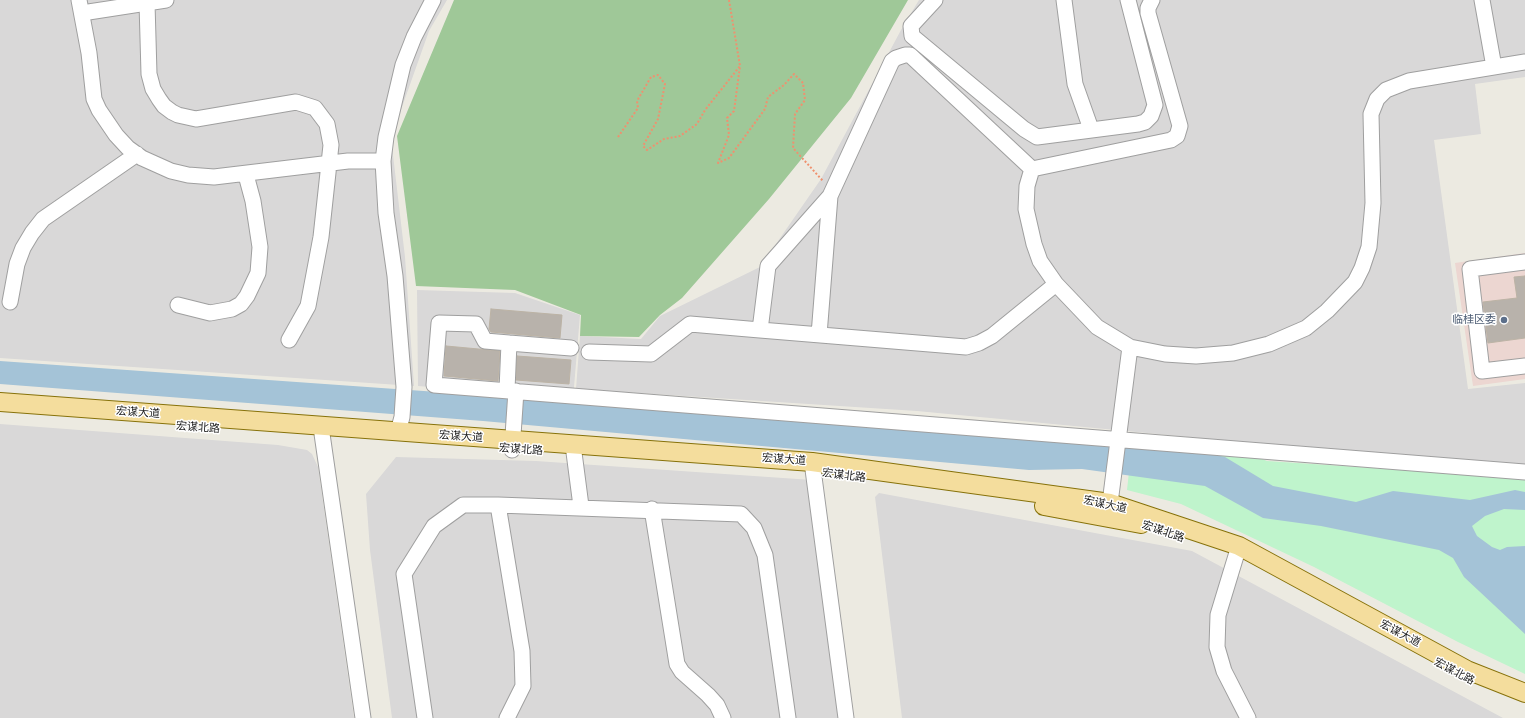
<!DOCTYPE html>
<meta charset="utf-8">
<style>
body{margin:0}
canvas{display:block;background:#eceae1}
</style>
<canvas width="1525" height="718"></canvas>
<script>
const context = document.querySelector('canvas').getContext('2d');
context.lineJoin = 'round';
function paint(path, color) { context.fillStyle = color; context.fill(path, 'evenodd'); }
const poly = rows => new Path2D(rows.map(r => 'M' + r).join(''));
function stroke(path, color, width, dash) { context.strokeStyle = color; context.lineWidth = width; context.lineCap = dash ? 'butt' : 'round'; context.setLineDash(dash || []); context.stroke(path); }
function drawText(font, color, halo, rows, align = 'center') {
  context.font = font + ' Poppins,"Noto Sans SC",sans-serif'; context.lineWidth = 3; context.setLineDash([]); context.textBaseline = 'middle'; context.strokeStyle = halo; context.fillStyle = color; for (const [text, x, y, turn = 0] of rows) {
    context.save(); context.translate(x, y); context.rotate((+turn || 0) * Math.PI / 180); context.textAlign = isNaN(turn) ? turn : align; if (halo) context.strokeText(text, 0, 0); context.fillText(text, 0, 0); context.restore();
  }
}
paint(poly([
 [0,0,447,0,429,31,391,138,405,257,414,386,0,358],
 [919,0,1525,0,1525,77,1475,84,1481,134,1434,140,1468,389,1525,383,1525,465,1325,450,917,411,576,389,580,336,641,339,660,316,760,267,821,179,901,30],
 [417,290,515,293,580,315,573,399,418,386],
 [0,424,278,445,307,450,312,454,318,467,354,718,0,718],
 [396,457,536,461,812,480,842,718,392,718,370,550,366,494],
 [879,493,1192,551,1503,718,902,718,875,497]
]), '#d9d8d8');
paint(poly([
 [1525,253,1525,379,1473,386,1455,263]
]), '#ecd6d1');
paint(poly([
 [454,0,908,0,851,98,769,199,682,298,660,315,639,337,580,336,581,315,515,290,416,286,397,136]
]), '#9fc898');
paint(poly([
 [1133,435,1250,454,1267,461,1525,478,1525,674,1458,642,1314,567,1181,504,1127,490]
]), '#bff4cc');
paint(poly([
 [0,361,1158,443,1225,457,1273,486,1356,502,1393,491,1470,500,1515,490,1525,492,1525,510,1504,509,1485,516,1472,526,1477,536,1492,547,1500,550,1507,547,1525,546,1525,634,1464,577,1453,558,1439,550,1321,526,1263,518,1205,486,1082,469,1029,470,483,421,0,384]
]), '#a4c3d7');
const building = poly([
 [1525,276,1525,338,1488,343,1483,302,1517,298,1514,277,1525,276],
 [491,309,562,315,560,338,491,332,489,329,491,309],
 [446,346,500,351,498,381,444,376,446,346],
 [517,356,571,360,569,384,516,380,517,356]
]);
paint(building, '#b8b2ab');
stroke(building, '#bcb3a5', 1);
const minor = poly([
 [79,0,89,53,94,99,99,110,116,135,128,148,142,158,171,171,188,175,214,177,348,161,383,161],
 [935,0,911,26,912,36,1024,129,1037,137,1138,124,1145,122,1151,116,1155,105,1128,0],
 [1064,0,1075,84,1091,129],
 [1482,0,1494,67],
 [147,3,149,74,153,89,159,99,164,106,172,112,178,115,196,119,296,102,315,108,327,124,331,145,321,237,308,306,289,340],
 [82,13,166,0],
 [1032,169,1027,186,1026,209,1034,244,1040,261,1056,284,1097,327,1130,347,1165,354,1196,356,1233,353,1269,344,1306,328,1327,311,1355,282,1362,268,1369,247,1373,203,1371,114,1377,99,1386,90,1409,81,1525,62],
 [1032,169,1171,140,1177,136,1180,126,1148,13,1148,8,1152,0],
 [1525,262,1470,269,1482,371,1525,366],
 [10,302,17,264,23,248,32,233,43,219,137,154],
 [178,305,210,313,232,309,241,304,247,296,258,273,260,247,253,201,246,175],
 [760,330,966,347,979,343,992,336,1056,284],
 [819,335,830,196],
 [509,343,571,348],
 [589,352,651,354,690,324,760,330,768,266,830,196,892,61,896,58,905,55,910,55,1032,169],
 [507,390,509,343,485,341,476,324,439,323,434,385,1525,472],
 [321,427,363,718],
 [398,432,402,417,404,387,395,276,386,213,383,161,386,137,403,65,414,37,433,0],
 [573,445,581,506],
 [512,450,516,391],
 [812,462,846,718],
 [1110,503,1130,347],
 [498,505,522,651,523,686,507,718],
 [652,509,677,664,682,672,708,695,717,705,723,718],
 [1239,546,1218,615,1217,647,1224,671,1248,718],
 [425,718,404,574,434,526,463,505,498,505,741,514,754,528,765,555,788,718]
]);
const major = poly([
 [0,402,812,462,1110,503,1239,546,1467,670,1525,693],
 [1044,506,1141,524]
]);
stroke(minor, '#9f9f9f', 17);
stroke(major, '#87720a', 20);
stroke(poly([
 [729,0,740,66],
 [618,137,638,108,637,101,651,77,658,75,665,84,658,119,643,146,647,150,664,139,680,136,697,124,705,110,740,66,734,111,727,118,729,135,718,163,729,158,765,109,768,97,784,85,794,74,803,83,805,100,795,114,793,148,823,181]
]), '#ef916f', 2, [2, 2]);
stroke(minor, '#fff', 15);
stroke(major, '#f4dd9d', 18);
for (const [x, y, r, color] of [
 [1504,320,4,"#5c6f8a"]
]) { const dot = new Path2D(); dot.arc(x, y, r, 0, 2 * Math.PI); context.fillStyle = color; context.fill(dot); stroke(dot, '#fff', 1.5); }
drawText('11px', '#4e5e75', '#fff', [
 ["临桂区委",1496,320]
], 'right');
drawText('11px', '#1b1b1b', '#fff', [
 ["宏谋大道",138,413,4],
 ["宏谋北路",198,428,4],
 ["宏谋大道",461,437,4],
 ["宏谋北路",521,450,4],
 ["宏谋大道",784,460,4],
 ["宏谋北路",844,476,7],
 ["宏谋大道",1105,505,12],
 ["宏谋北路",1163,532,19],
 ["宏谋大道",1400,634,28],
 ["宏谋北路",1454,672,28]
]);
</script>
